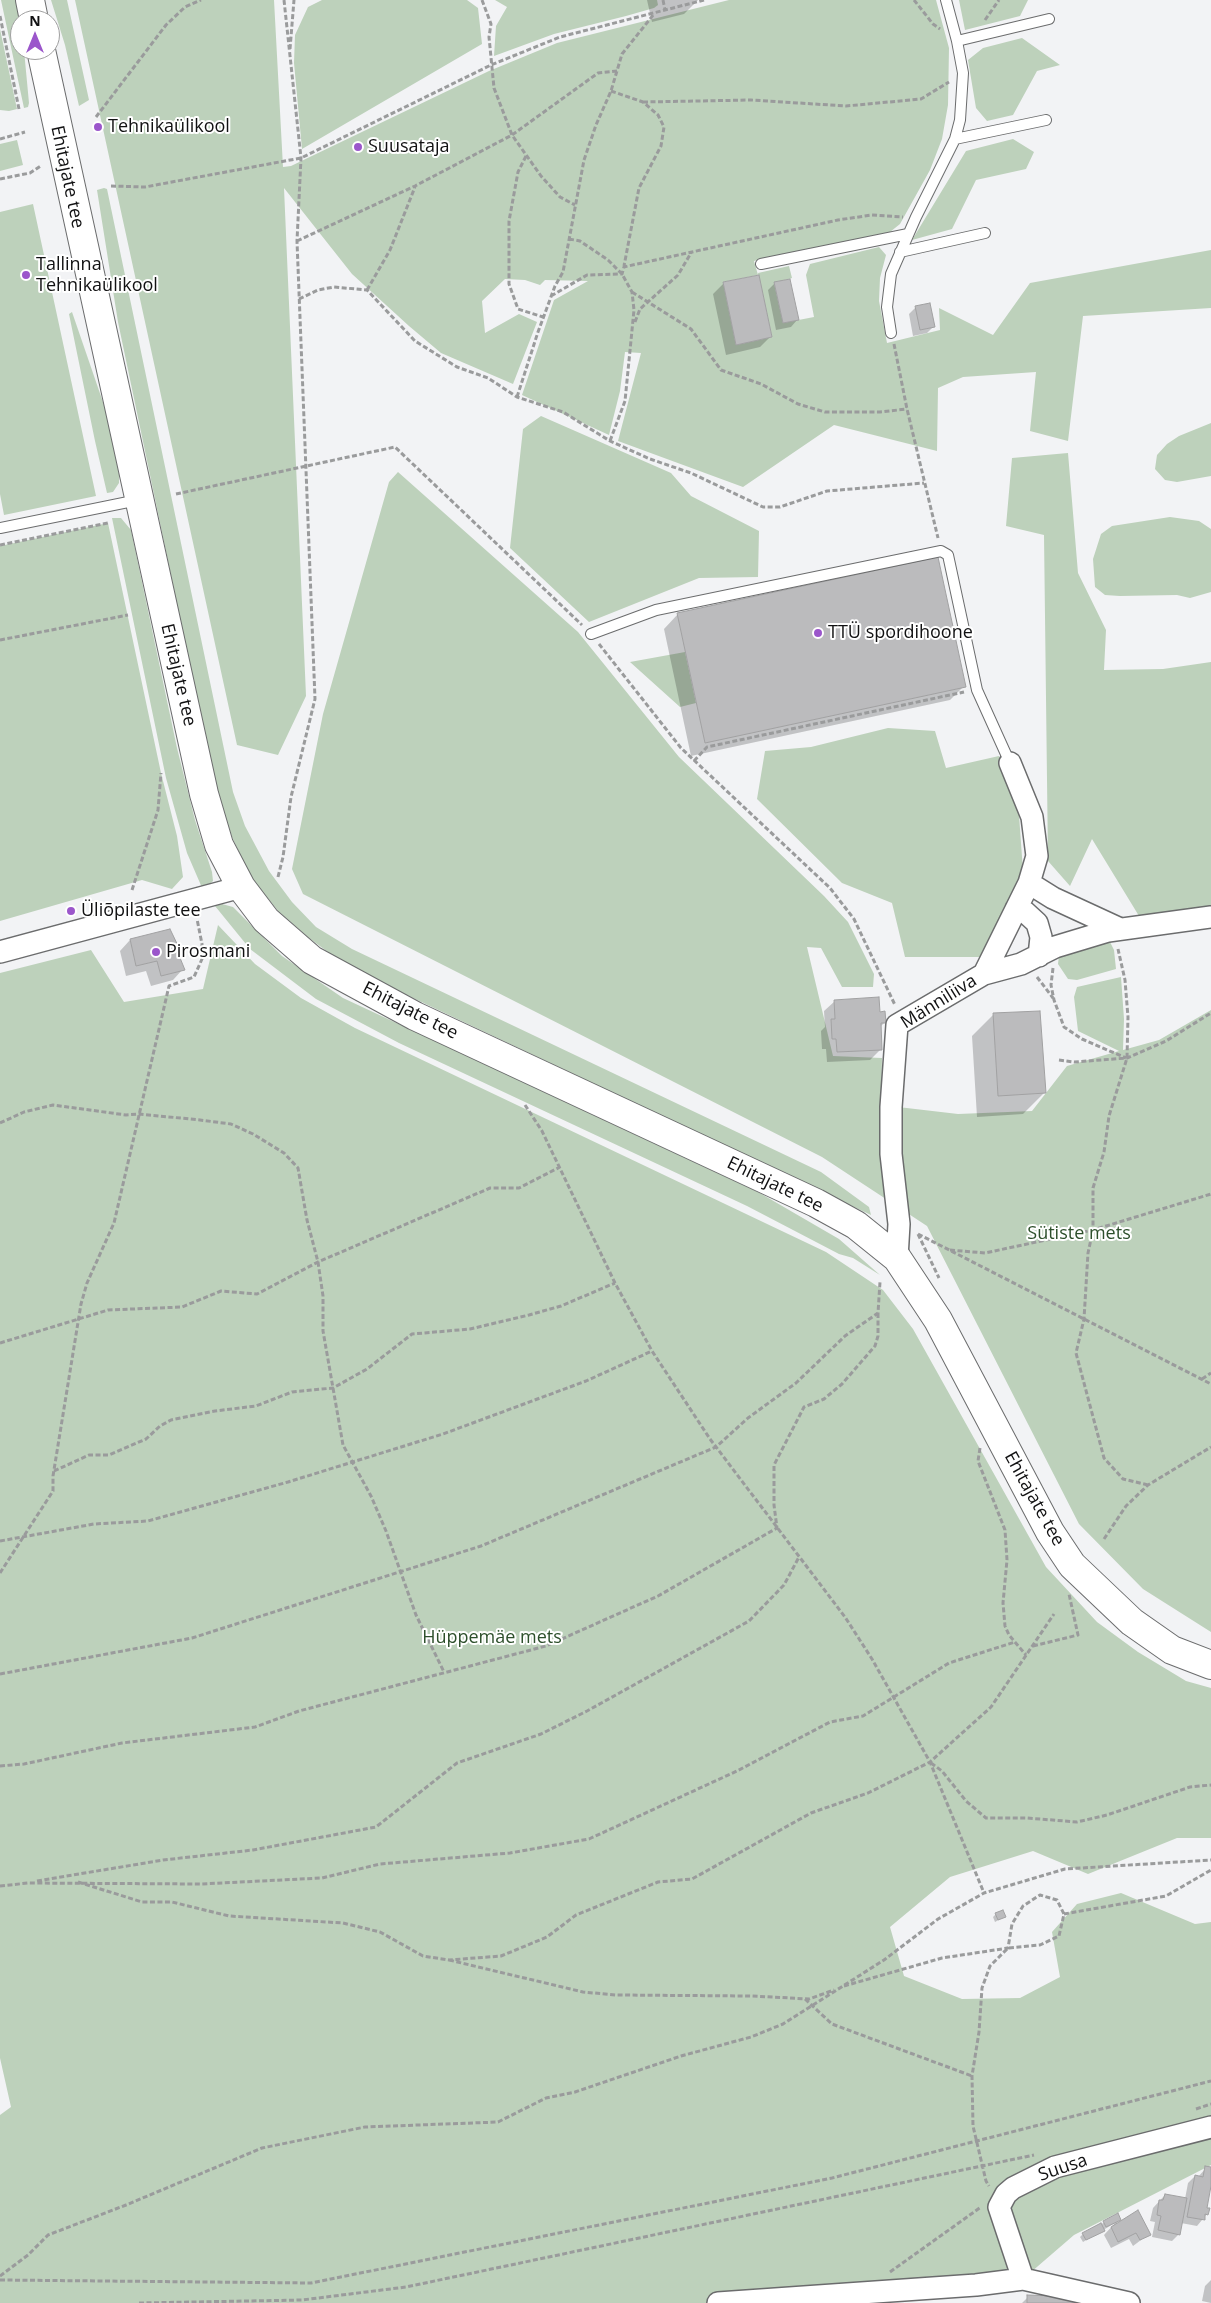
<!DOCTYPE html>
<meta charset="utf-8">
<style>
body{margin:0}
#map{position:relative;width:1211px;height:2303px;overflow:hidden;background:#f2f3f5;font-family:"Open Sans",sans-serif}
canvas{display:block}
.north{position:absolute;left:10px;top:10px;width:50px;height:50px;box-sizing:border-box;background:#fff;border:1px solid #a0a0a0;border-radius:50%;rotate:0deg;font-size:14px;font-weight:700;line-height:20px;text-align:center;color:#111112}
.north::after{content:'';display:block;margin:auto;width:18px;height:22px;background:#9b56cb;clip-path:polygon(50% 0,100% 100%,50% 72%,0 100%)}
</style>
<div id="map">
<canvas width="1211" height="2303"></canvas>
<div class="north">N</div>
</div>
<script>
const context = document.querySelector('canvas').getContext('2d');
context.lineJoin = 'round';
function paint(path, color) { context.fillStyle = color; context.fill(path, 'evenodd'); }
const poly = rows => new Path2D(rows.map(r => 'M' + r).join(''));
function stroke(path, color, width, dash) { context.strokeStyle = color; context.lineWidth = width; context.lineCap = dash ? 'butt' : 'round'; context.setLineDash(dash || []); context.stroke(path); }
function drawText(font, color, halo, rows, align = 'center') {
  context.font = font + ' "Open Sans",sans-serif'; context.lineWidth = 4; context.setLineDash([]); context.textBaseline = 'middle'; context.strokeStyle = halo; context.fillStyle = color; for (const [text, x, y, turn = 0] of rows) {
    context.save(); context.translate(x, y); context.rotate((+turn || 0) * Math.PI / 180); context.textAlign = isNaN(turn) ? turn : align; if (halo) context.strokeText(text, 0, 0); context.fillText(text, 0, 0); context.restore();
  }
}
paint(poly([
 [1,0,18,0,20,50,24,50,29,103,28,107,24,108],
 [51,0,67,0,89,100,79,106,65,45],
 [75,0,274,0,283,167,291,166,489,71,557,43,729,0,936,0,949,48,948,105,942,139,930,170,900,224,890,232,754,261,758,275,723,282,736,345,772,337,758,273,789,266,792,278,774,283,783,323,814,317,806,275,810,264,879,247,886,255,880,278,879,301,887,343,940,330,939,308,993,335,1030,283,1211,250,1211,308,1083,316,1068,441,1030,431,1036,372,963,377,938,388,937,451,834,425,743,487,618,441,641,353,625,352,620,391,609,435,522,395,554,300,588,281,545,280,540,285,525,280,505,279,482,301,485,333,519,314,537,322,513,384,441,353,409,326,352,274,284,188,306,696,278,755,237,745],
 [322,0,467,0,478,8,482,44,302,149,294,63,295,35,308,7],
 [495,0,657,0,658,5,654,8,626,16,554,34,494,56,496,26,507,7],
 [959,0,1028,0,1020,16,965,30],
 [0,29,17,109,9,111,0,110],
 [1022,38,1060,65,1037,71,1013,115,987,121,976,108,968,60,983,48],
 [1013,139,1034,152,1026,169,976,180,952,229,912,240,966,151],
 [17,140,23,165,0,171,0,144],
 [104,188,107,189,233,792,245,826,269,871,292,902,316,927,352,949,821,1172,869,1207,871,1215,375,980,340,961,309,938,278,911,251,877,232,837,221,805,177,604,118,322,97,190],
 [33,204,96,496,4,515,0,494,0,212],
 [72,312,105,408,119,474,119,483,113,492,107,493,95,441,69,314],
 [541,416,671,473,691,496,759,531,758,577,699,578,589,622,510,548,523,429],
 [1211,423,1211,476,1177,482,1165,480,1155,469,1157,455,1167,444,1179,436],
 [1068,453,1078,573,1106,630,1104,670,1163,669,1211,662,1211,911,1139,916,1092,839,1070,886,1048,861,1044,535,1006,526,1012,458],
 [398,472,578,632,679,757,824,896,848,922,874,974,873,987,842,987,821,948,807,947,833,1056,882,1058,881,1105,958,1114,1032,1111,1067,1066,1119,1051,1078,1031,1074,997,1077,987,1121,977,1124,1019,1123,1050,1159,1040,1211,1010,1211,1632,1143,1589,1079,1524,927,1226,822,1157,303,894,292,869,323,714,389,482],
 [1170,517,1199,521,1211,529,1211,592,1190,598,1177,595,1120,596,1105,595,1095,587,1093,559,1101,534,1112,526],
 [112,518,121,518,131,530,177,748,195,820,212,872,213,881,203,890,187,853,166,778],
 [108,523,161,773,177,836,183,877,172,889,142,880,0,921,0,546],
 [685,652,696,703,680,707,630,662],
 [888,728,935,731,946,768,999,756,1018,801,1023,871,981,957,905,957,892,903,842,883,757,799,765,751,811,747],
 [222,904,233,907,282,956,343,998,758,1192,839,1239,880,1275,853,1258,839,1254,747,1206,399,1043,316,999,250,949,215,906],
 [218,925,255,964,301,998,355,1028,826,1252,883,1290,913,1329,1046,1567,1097,1622,1138,1652,1186,1681,1211,1688,1211,1838,1177,1838,1088,1874,1033,1851,950,1877,890,1927,904,1976,962,1999,1020,1998,1060,1977,1052,1932,1077,1904,1121,1893,1195,1924,1211,1922,1211,2165,1074,2235,1023,2279,718,2303,0,2303,0,2115,11,2107,0,2058,0,973,91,950,124,1002,203,989],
 [1106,934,1114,950,1116,969,1077,980,1068,979,1058,964,1060,947]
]), '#bdd1bb');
paint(poly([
 [647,0,698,0,684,14,652,22],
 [724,283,770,337,760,347,726,355,713,294],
 [775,283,797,320,791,327,776,330,768,290],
 [916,307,934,326,927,333,913,336,909,314],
 [678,614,964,686,950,700,691,756,664,629],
 [130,940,180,952,177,954,183,969,173,980,151,986,146,971,126,976,120,951],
 [835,1001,879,1013,885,1022,880,1027,881,1049,870,1060,827,1062,826,1049,822,1049,821,1031,825,1027,824,1011],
 [1039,1012,1044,1093,1023,1114,977,1117,972,1036,993,1015],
 [996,1914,1004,1917,995,1922,993,1917],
 [1206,2168,1211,2169,1211,2190,1209,2189,1206,2209,1207,2214,1197,2226,1181,2223,1179,2234,1172,2241,1152,2237,1155,2222,1150,2221,1153,2208,1165,2195,1185,2199,1188,2183,1195,2176,1198,2177],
 [1118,2215,1120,2219,1115,2225,1149,2234,1133,2246,1129,2239,1111,2248,1104,2235,1115,2223,1083,2242,1080,2237,1083,2234],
 [1211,2280,1211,2303,1202,2301,1205,2286],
 [1028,2297,1083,2303,1022,2303]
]), '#0003');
const building = poly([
 [759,275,772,337,736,345,723,282,759,275],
 [790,279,799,320,783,323,774,282,790,279],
 [930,303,935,327,920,330,915,306,930,303],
 [938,557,966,687,705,743,677,613,938,557],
 [170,929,181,952,178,953,185,970,161,976,157,961,136,966,130,939,170,929],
 [879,997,880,1012,885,1011,886,1023,881,1023,882,1050,837,1052,836,1039,832,1039,831,1019,835,1019,834,1000,879,997],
 [1040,1011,1046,1093,998,1096,993,1013,1040,1011],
 [1003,1910,1006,1917,998,1920,995,1913,1003,1910],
 [1205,2166,1211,2167,1211,2186,1207,2208,1210,2208,1208,2215,1205,2214,1205,2220,1187,2217,1195,2175,1203,2177,1205,2166],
 [1165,2194,1187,2198,1180,2235,1158,2230,1161,2216,1157,2215,1159,2200,1163,2200,1165,2194],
 [1138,2210,1151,2235,1140,2240,1136,2233,1118,2242,1111,2227,1138,2210],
 [1118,2213,1121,2220,1106,2227,1103,2221,1118,2213],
 [1101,2223,1105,2231,1086,2240,1082,2233,1101,2223],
 [1027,2295,1055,2296,1084,2303,1027,2303,1027,2295]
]);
paint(building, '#bbbbbd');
stroke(building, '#a1a1a2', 1);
const lane = poly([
 [957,41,1049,19],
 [955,139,1046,120],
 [900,252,985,233],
 [761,264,908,234],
 [891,333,887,307,891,274,916,217,955,139,960,120,963,73,957,41,946,0],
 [0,528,138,500],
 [591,634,656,610,941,551,948,555,977,690,1010,763]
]);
const street = poly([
 [1029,883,1053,898,1118,928],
 [1016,909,1025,912,1037,923,1041,937,1039,956],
 [0,952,241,887],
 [984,974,1021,964,1055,947,1108,931,1211,917],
 [897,1258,899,1224,891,1154,891,1107,897,1025,984,974,1029,883,1037,856,1032,817,1010,763],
 [1023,2279,999,2207,1006,2194,1013,2188,1055,2167,1211,2127],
 [718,2303,976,2285,1023,2279,1129,2303]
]);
const secondary = poly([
 [30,0,34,20],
 [41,50,204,794,219,845,241,887,266,920,312,960,415,1016,816,1203,856,1225,897,1258,938,1320,1050,1532,1072,1565,1132,1622,1172,1650,1211,1665]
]);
stroke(lane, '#6b6c6d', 12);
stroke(street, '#6b6c6d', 24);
stroke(secondary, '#6b6c6d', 30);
stroke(poly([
 [482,0,491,24,489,37,494,88,512,135,541,176,560,197,575,205],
 [663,0,665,10],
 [914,0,933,24,940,29],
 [0,16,19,109],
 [985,20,999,0],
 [290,49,294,0],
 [611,91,643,102,658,115,664,127,661,146,639,188,624,266],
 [643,102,751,100,846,106,921,99,949,82],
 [96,117,166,25,185,7,201,0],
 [0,139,25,132],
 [526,156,518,172,509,221,509,284,518,309,543,317],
 [0,179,30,173,42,165],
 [111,186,145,187,301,158,491,65,560,37,704,0],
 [569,239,580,241,608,260,622,274,632,292,634,310,625,401,610,441],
 [297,241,415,186,512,135,598,73,617,71],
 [367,290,390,250,415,187],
 [632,292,691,329,721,370,761,384,798,404,825,412,880,412,907,409],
 [551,296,587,275,622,274,624,267,628,266,838,220,872,215,903,217],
 [299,299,318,290,334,287,367,290,415,341,457,367,488,378,517,397,563,412,610,441,650,459,691,473,763,507,780,507,827,491,924,483],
 [635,322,640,309,678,275,691,253],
 [894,344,907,409,938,538],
 [517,397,538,332,555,286,563,272,584,160,596,125,611,91,622,54,654,14],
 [176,494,395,447,582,625],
 [0,545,108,523],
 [0,640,128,615],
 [599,644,681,748,830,888,854,919,895,1005],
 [694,761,707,747,964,692],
 [278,877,283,857,291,797,315,699,297,241,301,158,284,0],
 [132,890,158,810,161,773],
 [1053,968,1051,985,1054,1000,1064,1027,1082,1039,1126,1058],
 [1037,977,1053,998],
 [1059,1060,1074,1062,1127,1058,1166,1041,1211,1013],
 [525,1105,542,1131,615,1283,652,1351,710,1439,845,1617,872,1659,930,1762,984,1893],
 [0,1123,24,1112,53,1105,126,1115,139,1114,200,1120,231,1124,253,1134,284,1153,298,1168,307,1220,318,1262,323,1296,323,1331,343,1445,371,1496,386,1531,416,1615,444,1672],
 [918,1234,939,1278],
 [918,1234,1211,1384],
 [950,1250,985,1253,1093,1230,1093,1188,1104,1152,1109,1116,1127,1058,1128,1017,1125,980,1118,949],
 [0,1343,108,1310,182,1307,221,1291,257,1294,318,1262,490,1188,519,1188,560,1167],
 [1202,1379,1211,1373],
 [980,1448,978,1461,1005,1530,1007,1560,1003,1603,1005,1626,1009,1635,1026,1655],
 [54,1471,89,1455,109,1455,146,1439,160,1426,171,1420,215,1411,256,1406,292,1392,333,1388,367,1369,412,1334,470,1329,529,1315,561,1306,615,1283],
 [1148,1485,1123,1479,1104,1458,1076,1353,1084,1319,1088,1253,1093,1230,1211,1194],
 [1104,1539,1126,1506,1148,1485,1211,1447],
 [0,1541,94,1524,148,1521,288,1482,443,1434,586,1381,652,1351],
 [0,1573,53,1491,53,1476,81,1304,87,1283,114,1223,169,986,194,977,202,959,202,944,197,919],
 [1033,1646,1078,1635,1069,1594],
 [0,1674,192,1638,481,1546,716,1447,748,1418,796,1383,845,1336,878,1313,880,1282],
 [931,1763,942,1771,966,1801,986,1818,1027,1818,1077,1822,1107,1815,1190,1787,1211,1785],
 [0,1766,24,1764,122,1743,255,1727,299,1711,546,1646,658,1596,777,1528,774,1505,774,1465,804,1407,824,1399,842,1384,875,1346,878,1336,878,1313],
 [37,1881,163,1860,253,1850,376,1827,457,1763,541,1734,587,1711,749,1621,784,1585,799,1557],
 [78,1882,142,1902,172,1902,229,1916,343,1923,380,1932,423,1956,449,1960,501,1956,547,1937,576,1915,658,1882,692,1879,811,1813,868,1793,930,1762,991,1707,1054,1614],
 [0,1886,28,1883,200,1884,322,1878,380,1864,510,1853,589,1839,737,1771,830,1722,863,1716,949,1663,1015,1642],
 [1064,1914,1166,1896,1211,1870],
 [449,1960,583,1992,616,1995,752,1996,809,1999,834,1990],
 [844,1986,942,1958,1008,1948,1012,1924,1023,1906,1040,1895,1057,1900,1064,1914,1059,1936,1040,1945,1008,1948,990,1966,982,1988,979,2032,972,2076,973,2126,986,2181,989,2186],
 [805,1999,832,2024,972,2076],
 [1196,2109,1211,2104],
 [890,2272,981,2207],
 [0,2276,28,2255,48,2235,126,2205,262,2148,365,2127,498,2122,546,2098,575,2092,681,2056,751,2037,783,2024,884,1960,938,1919,984,1893,1065,1869,1211,1860],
 [0,2280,311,2283,832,2178,1211,2081],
 [139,2303,302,2300,406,2287,1034,2155]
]), '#9a9b9c', 3, [5, 2.5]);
stroke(lane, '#fff', 10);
stroke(street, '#fff', 21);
stroke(secondary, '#fff', 28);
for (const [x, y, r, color] of [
 [98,127,5,"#9b56cb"],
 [358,147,5,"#9b56cb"],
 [26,275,5,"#9b56cb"],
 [818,633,5,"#9b56cb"],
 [71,911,5,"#9b56cb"],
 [156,952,5,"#9b56cb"]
]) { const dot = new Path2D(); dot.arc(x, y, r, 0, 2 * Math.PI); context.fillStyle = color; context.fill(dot); stroke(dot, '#fff', 2); }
drawText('18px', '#111112', '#fff', [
 ["Tehnikaülikool",108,127],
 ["Suusataja",368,147],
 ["Tallinna",36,265],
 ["Tehnikaülikool",36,286],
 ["TTÜ spordihoone",828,633],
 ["Üliõpilaste tee",81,911],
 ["Pirosmani",166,952]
], 'left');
drawText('18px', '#111112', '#fff', [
 ["Ehitajate tee",67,177,78],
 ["Ehitajate tee",178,675,77],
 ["Männiliiva",939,1002,-32],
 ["Ehitajate tee",410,1011,27],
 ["Ehitajate tee",775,1185,26],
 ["Ehitajate tee",1034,1499,61],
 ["Suusa",1063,2168,-19]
]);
drawText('18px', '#2d4f2b', '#fff', [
 ["Sütiste mets",1079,1234],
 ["Hüppemäe mets",492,1638]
]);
</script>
